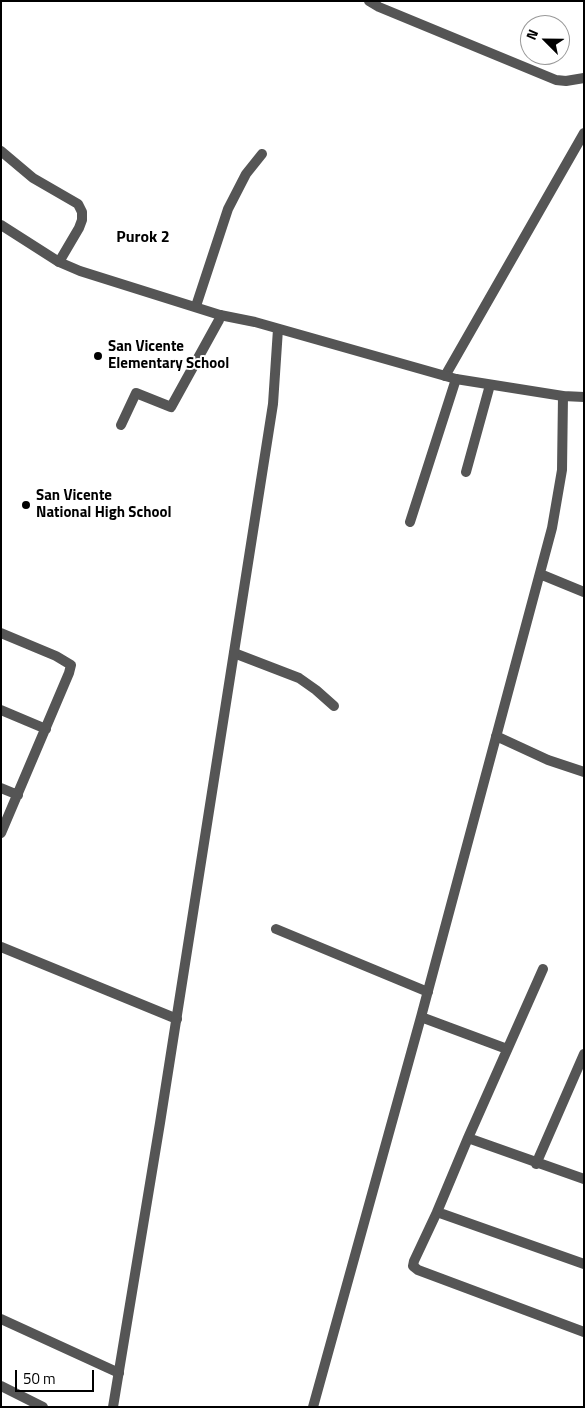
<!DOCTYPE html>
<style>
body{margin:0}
#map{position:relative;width:585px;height:1408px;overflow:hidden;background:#fff;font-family:"Titillium Web",sans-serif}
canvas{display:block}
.frame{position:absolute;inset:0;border:2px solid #000;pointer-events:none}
.north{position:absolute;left:520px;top:15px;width:50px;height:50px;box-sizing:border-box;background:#fff;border:1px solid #999;border-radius:50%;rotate:293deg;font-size:14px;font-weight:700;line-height:20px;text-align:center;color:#000}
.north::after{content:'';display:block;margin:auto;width:18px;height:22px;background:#000;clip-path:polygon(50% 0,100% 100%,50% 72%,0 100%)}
.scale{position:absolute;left:15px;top:1370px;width:79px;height:22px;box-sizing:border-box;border:2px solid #000;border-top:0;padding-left:6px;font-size:15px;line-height:18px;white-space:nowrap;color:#000;-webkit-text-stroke:4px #fff;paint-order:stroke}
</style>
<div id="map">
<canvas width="585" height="1408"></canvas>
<div class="frame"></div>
<div class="north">N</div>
<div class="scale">50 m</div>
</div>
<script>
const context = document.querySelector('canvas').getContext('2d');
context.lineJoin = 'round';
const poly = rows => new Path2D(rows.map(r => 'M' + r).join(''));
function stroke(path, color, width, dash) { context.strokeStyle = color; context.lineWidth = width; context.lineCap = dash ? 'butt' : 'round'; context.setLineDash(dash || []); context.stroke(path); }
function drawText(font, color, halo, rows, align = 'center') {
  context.font = font + ' "Titillium Web",sans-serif'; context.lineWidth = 4; context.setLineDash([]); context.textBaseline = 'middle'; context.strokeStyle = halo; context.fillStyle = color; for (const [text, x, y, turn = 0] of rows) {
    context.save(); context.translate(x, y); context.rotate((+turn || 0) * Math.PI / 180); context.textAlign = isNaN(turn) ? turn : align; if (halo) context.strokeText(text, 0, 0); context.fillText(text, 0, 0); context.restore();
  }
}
stroke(poly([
 [369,1,379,7,556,80,566,81,584,78],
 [1,151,33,178,78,204,82,212,82,220,79,228,59,262],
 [196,306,228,209,246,174,262,154],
 [445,376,584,133],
 [121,425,136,393,171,407,219,320,220,315],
 [466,472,490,385],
 [410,522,456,379],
 [540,574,584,592],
 [1,633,56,656,71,665,69,673,1,833],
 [234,653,299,678,316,690,334,706],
 [1,710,46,729],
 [496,736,548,760,584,772],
 [1,788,18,795],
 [276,929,428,992],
 [1,947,177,1019],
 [421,1017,507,1049],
 [468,1138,584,1179],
 [536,1164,584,1054],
 [437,1212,468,1138,543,969],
 [584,1264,437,1212,414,1261,413,1266,418,1270,584,1332],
 [1,1319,119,1373],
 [1,1386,43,1407],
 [313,1407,421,1017,552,528,562,470,563,396]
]), '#555', 10);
stroke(poly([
 [1,225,59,262,80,271,220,315,255,322,456,379,563,396,584,397],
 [113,1407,160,1123,273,404,278,329]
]), '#555', 10);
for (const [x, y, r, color] of [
 [98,356,5,"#000"],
 [26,505,5,"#000"]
]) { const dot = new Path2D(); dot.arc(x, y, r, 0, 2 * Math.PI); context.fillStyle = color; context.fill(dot); stroke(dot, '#fff', 2); }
drawText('bold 15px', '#000', '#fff', [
 ["San Vicente",108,347],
 ["Elementary School",108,364],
 ["San Vicente",36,496],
 ["National High School",36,513]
], 'left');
drawText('bold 16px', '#000', '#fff', [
 ["Purok 2",143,238]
]);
</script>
